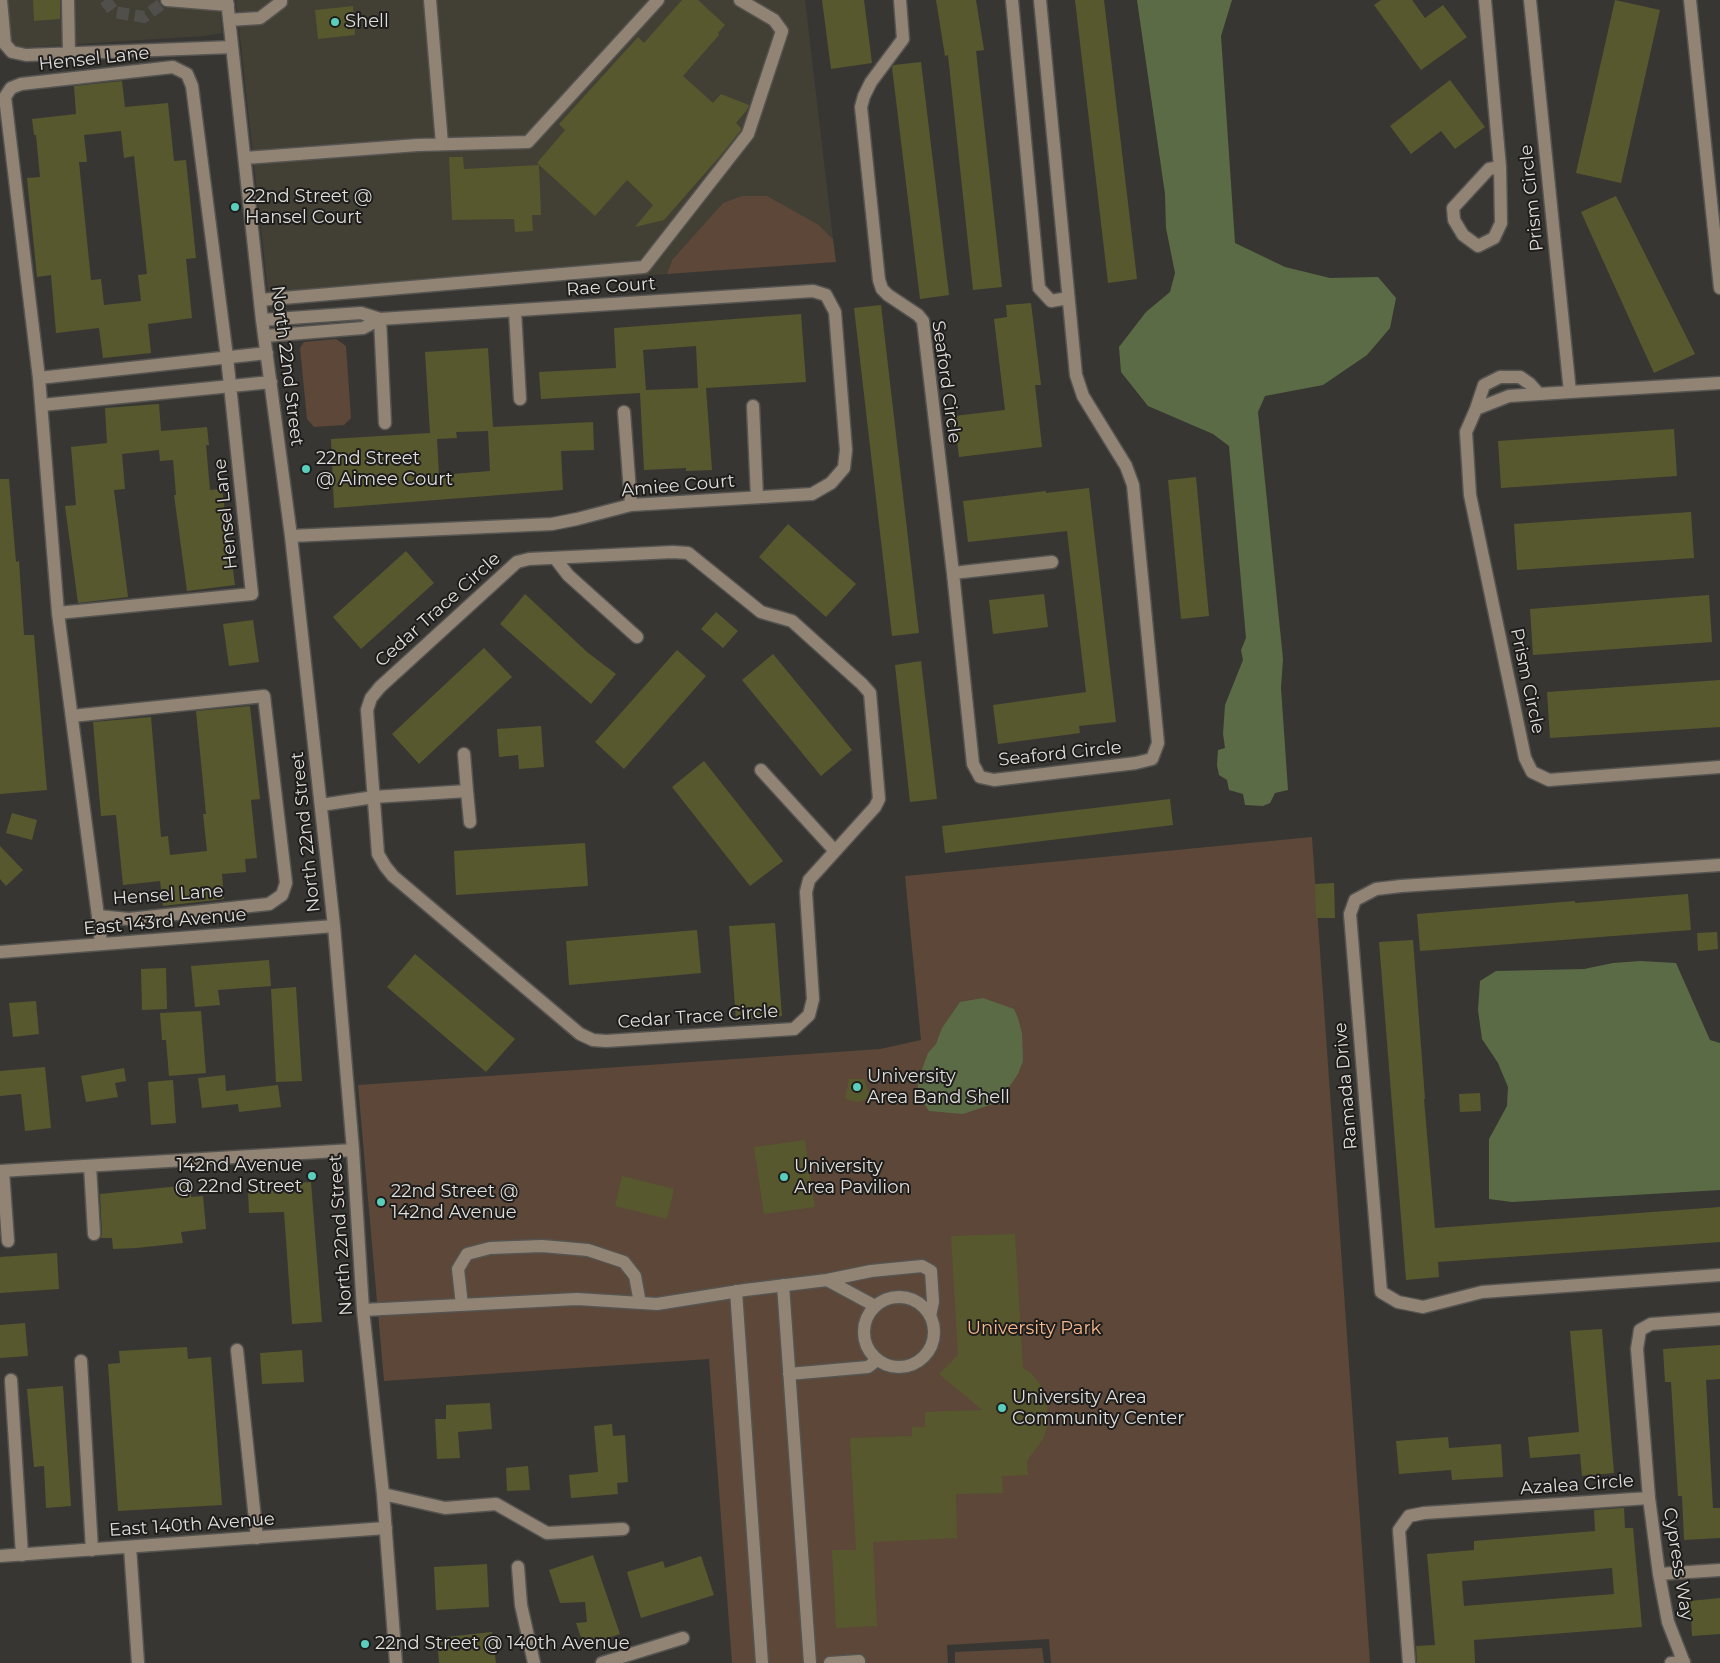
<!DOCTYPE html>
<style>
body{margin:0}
canvas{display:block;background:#373632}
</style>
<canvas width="1720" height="1663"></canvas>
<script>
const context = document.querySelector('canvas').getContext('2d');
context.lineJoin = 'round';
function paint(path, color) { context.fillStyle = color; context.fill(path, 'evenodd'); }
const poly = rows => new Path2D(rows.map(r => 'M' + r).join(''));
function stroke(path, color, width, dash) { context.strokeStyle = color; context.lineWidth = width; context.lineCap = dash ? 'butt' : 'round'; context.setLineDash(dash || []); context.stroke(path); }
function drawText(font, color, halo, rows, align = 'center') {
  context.font = font + ' Montserrat,sans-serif'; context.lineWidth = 4; context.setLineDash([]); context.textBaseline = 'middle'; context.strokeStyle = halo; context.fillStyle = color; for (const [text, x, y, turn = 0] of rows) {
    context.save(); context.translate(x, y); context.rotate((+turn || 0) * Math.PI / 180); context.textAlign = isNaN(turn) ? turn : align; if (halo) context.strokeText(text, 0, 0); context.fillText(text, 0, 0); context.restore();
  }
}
paint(poly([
 [0,0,219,0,222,33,203,36,0,49],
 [236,0,805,0,833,239,819,225,802,216,707,221,672,260,667,274,291,298,285,302,285,315,271,318]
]), '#423f35');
paint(poly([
 [742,196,767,196,819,225,833,239,836,262,667,274,672,260,723,203],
 [336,339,346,346,351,418,344,425,314,427,307,419,300,348,304,342],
 [1312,837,1370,1663,1051,1663,1049,1639,947,1645,948,1663,732,1663,709,1359,384,1381,358,1085,880,1049,921,1040,905,876],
 [1042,1648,1044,1663,955,1663,955,1652]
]), '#5c4738');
paint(poly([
 [1137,0,1232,0,1221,36,1235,243,1285,267,1330,278,1378,277,1396,298,1390,328,1367,355,1323,385,1265,396,1258,412,1283,659,1281,688,1288,790,1275,793,1270,803,1263,806,1245,805,1243,794,1229,790,1227,780,1219,775,1217,765,1218,750,1225,748,1223,734,1225,705,1243,660,1241,650,1246,638,1229,446,1213,434,1148,406,1121,372,1119,347,1146,312,1170,292,1175,273,1166,228,1165,194],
 [1640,961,1676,963,1710,1040,1720,1043,1720,1190,1512,1202,1489,1199,1489,1139,1507,1106,1508,1087,1498,1063,1482,1039,1478,1010,1480,981,1496,971,1584,969,1613,963],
 [983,998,1014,1009,1018,1018,1022,1033,1023,1061,1018,1074,999,1102,963,1114,929,1111,918,1094,918,1080,928,1053,936,1044,942,1028,960,1002]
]), '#5a6b45');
paint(poly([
 [33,0,60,0,60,19,34,21],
 [682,0,698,0,725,25,718,33,719,35,683,76,713,103,721,94,749,105,747,110,736,123,741,128,741,130,721,155,664,220,635,227,653,205,627,180,595,216,537,163,565,130,559,124,638,37,644,43],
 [822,0,864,0,872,63,831,69],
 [936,0,976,0,984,50,976,51,1002,287,973,290,948,55,945,56],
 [1075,0,1104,0,1137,279,1108,283],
 [1381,0,1412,0,1425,18,1443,5,1467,37,1421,70,1374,5],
 [1615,0,1660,10,1621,183,1576,173],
 [353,6,355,35,318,39,315,10],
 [921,62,949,295,920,299,892,67,894,65],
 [1450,80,1485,127,1455,149,1441,131,1411,154,1390,126],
 [122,81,125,107,168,103,174,161,186,160,196,258,186,259,192,318,148,324,151,353,103,358,99,328,56,333,51,275,37,277,27,178,40,177,36,135,34,135,32,119,76,114,74,86],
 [121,131,124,158,134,156,147,274,138,275,141,301,104,305,101,279,91,280,79,162,87,162,84,135],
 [449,157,463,157,464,169,539,165,541,215,532,215,533,231,515,232,514,219,452,220],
 [1616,196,1695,354,1654,373,1581,212],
 [1031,303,1041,385,1035,385,1042,447,959,457,954,416,1005,410,994,319,1007,317,1006,305],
 [881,305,919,633,892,636,854,308],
 [801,314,806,382,706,388,712,470,686,471,686,468,644,470,640,393,541,399,539,372,616,368,614,328],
 [696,346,698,388,646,390,643,350],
 [488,348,493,427,593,422,594,450,561,451,563,490,334,508,331,439,430,433,425,352],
 [488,431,490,471,439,475,437,439,457,438,456,432],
 [159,404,161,431,207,427,209,445,206,445,210,490,222,489,235,585,187,591,174,495,176,495,173,460,160,461,159,450,122,454,125,489,114,490,128,597,78,603,65,506,76,505,71,447,107,443,105,408],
 [1674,429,1677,476,1501,488,1498,441],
 [1196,477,1209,616,1181,619,1168,480],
 [0,479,9,479,16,562,19,561,24,635,34,635,47,790,0,794],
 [1089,488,1116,722,1079,726,1080,733,998,744,993,705,1086,692,1067,531,968,542,963,501,1046,491,1046,493],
 [1691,512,1694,558,1517,570,1514,524],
 [788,524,856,584,826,617,759,557],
 [406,551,434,583,361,649,333,617],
 [525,594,587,652,616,674,591,704,500,624],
 [1044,594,1048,627,993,634,989,600],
 [1709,595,1712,642,1533,655,1530,609],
 [716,612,738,631,723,648,701,629],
 [253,620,259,662,229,666,223,624],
 [484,648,512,677,419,764,392,734],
 [677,650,706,676,624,769,595,742],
 [773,654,852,750,821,776,742,680],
 [921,661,937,799,910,802,895,665],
 [1720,680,1720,727,1550,738,1547,692],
 [250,706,260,799,251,800,257,858,245,859,246,872,222,874,224,899,163,906,160,881,123,885,116,815,101,816,93,722,151,717,161,837,168,836,170,855,207,851,203,814,206,814,196,711],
 [541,726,544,767,519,769,518,755,499,757,497,729],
 [704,761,783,861,750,886,672,787],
 [1170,799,1173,825,945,853,942,826],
 [12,813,37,820,32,840,6,833],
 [585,843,588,886,456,895,454,851],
 [0,846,23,870,6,886,0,879],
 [1334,883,1335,918,1316,918,1315,884],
 [1688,894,1691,930,1420,951,1417,914,1575,901,1575,903],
 [775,923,782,1016,736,1020,729,926],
 [697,930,701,973,569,985,566,941],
 [1717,932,1718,949,1698,951,1697,933],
 [1413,940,1425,1099,1424,1099,1435,1228,1720,1207,1720,1242,1438,1262,1439,1277,1406,1280,1379,942],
 [415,954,515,1039,486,1072,387,987],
 [269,960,271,986,218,990,220,1005,195,1007,191,966],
 [166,968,167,1009,142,1010,141,969],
 [296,987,302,1081,276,1082,271,989],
 [36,1001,39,1034,13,1037,9,1003],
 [201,1011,206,1073,169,1076,166,1040,162,1040,160,1013],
 [45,1067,51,1128,25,1131,21,1094,0,1096,0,1071],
 [124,1068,126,1081,115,1083,118,1097,86,1102,81,1076],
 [225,1075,226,1091,278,1085,281,1107,239,1112,238,1104,202,1108,198,1078],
 [849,1079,864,1079,871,1098,858,1102,845,1099],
 [173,1080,176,1123,151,1125,148,1082],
 [1480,1093,1481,1111,1460,1112,1459,1094],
 [805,1140,815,1207,764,1214,754,1147],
 [622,1176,674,1189,667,1219,615,1206],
 [311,1182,322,1322,292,1324,284,1212,249,1213,248,1191,282,1190,282,1184],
 [190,1185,191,1197,203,1196,206,1229,181,1232,183,1243,136,1248,113,1249,112,1238,101,1238,102,1234,100,1194],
 [1015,1234,1023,1368,1031,1373,1040,1384,1047,1399,1048,1425,1043,1439,1027,1461,1028,1475,1002,1476,1003,1493,956,1494,957,1538,873,1542,877,1626,836,1628,832,1550,856,1550,850,1438,912,1436,912,1427,925,1427,925,1412,982,1410,939,1374,958,1355,951,1236],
 [57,1253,59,1289,0,1293,0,1257],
 [25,1323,28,1356,0,1358,0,1325],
 [1602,1329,1614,1473,1582,1476,1580,1454,1530,1458,1528,1437,1579,1432,1570,1331],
 [1720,1345,1720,1379,1706,1380,1713,1508,1720,1508,1720,1538,1684,1540,1682,1496,1678,1496,1671,1382,1665,1382,1663,1349],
 [187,1347,188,1359,211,1357,222,1505,118,1511,108,1364,120,1363,119,1351],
 [302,1350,304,1382,262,1384,260,1353],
 [63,1386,71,1506,46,1508,44,1466,34,1467,27,1389],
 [490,1403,492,1429,458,1432,460,1458,437,1459,435,1419,446,1419,446,1405],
 [612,1424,613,1436,625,1435,628,1482,617,1483,618,1494,571,1498,569,1475,598,1472,594,1426],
 [1448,1437,1449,1448,1501,1444,1503,1477,1452,1480,1451,1470,1399,1474,1396,1441],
 [528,1466,530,1490,507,1491,506,1468],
 [1624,1508,1625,1528,1633,1528,1642,1627,1474,1640,1475,1663,1417,1663,1416,1646,1435,1645,1427,1554,1474,1550,1474,1541,1595,1531,1594,1510],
 [1612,1568,1614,1594,1464,1606,1462,1581],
 [593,1555,620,1634,584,1646,576,1623,587,1622,585,1602,560,1603,549,1570],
 [701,1556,714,1595,641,1618,627,1572,663,1561,665,1568],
 [487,1564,489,1607,436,1610,434,1567],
 [1720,1598,1720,1634,1692,1636,1690,1601],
 [492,1632,496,1663,439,1663,437,1638]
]), '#57582e');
stroke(poly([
 [105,0,114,12,144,17,167,0]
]), '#504f4b', 12, [12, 6]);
const minor = poly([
 [1,0,5,44,12,52,26,55,232,47],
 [68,0,69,52],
 [167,0,228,5],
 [227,0,262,320,291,536,334,926,353,1150,363,1310,383,1494,396,1663],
 [430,0,442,144],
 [900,0,903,39,871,82,864,96,861,107,879,280,882,289,888,295,918,315,923,321,953,573,973,764,980,777,994,780,1136,763,1152,759,1158,743,1133,485,1126,466,1083,396,1076,375,1040,0],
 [1012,0,1039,288,1051,301,1068,298],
 [1485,0,1500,167,1501,223,1494,238,1478,246,1463,235,1454,220,1453,208,1489,169,1500,167],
 [1530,0,1570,392,1509,396,1476,409,1466,432,1470,495,1525,758,1532,772,1549,780,1720,767],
 [1690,0,1720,288],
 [229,20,260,18,281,2,281,0],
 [245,158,418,145,528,142,658,0],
 [260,300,644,267,748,134,782,31,774,20,740,0],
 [515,311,520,399],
 [380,319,385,423],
 [262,320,361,313,380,319,813,291,826,295,835,312,846,450,844,468,831,483,812,494,631,505,577,519,552,524,291,536],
 [265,336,363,328,380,319],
 [39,378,267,353],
 [1570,392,1720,383],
 [42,405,271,382],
 [753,406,757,497],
 [1476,409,1484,385,1500,377,1520,377,1530,384,1539,394],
 [624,412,631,505],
 [673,552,688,553,761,612,792,621,862,684,870,693,879,799,875,807,809,880,806,892,813,999,809,1015,794,1029,606,1041,593,1040,580,1034,393,876,385,866,378,854,367,710,371,698,380,687,517,562,529,559,673,552],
 [555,558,568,575,637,637],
 [953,573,1052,562],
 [58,613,252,594,227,357,192,86,187,74,173,67,21,84,11,88,5,97,39,378,58,613,98,916,129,919,269,904,282,895,286,883,264,696,72,716],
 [464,754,467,791],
 [761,770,835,851],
 [321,805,374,797,467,791,470,822],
 [1720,865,1401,886,1376,889,1355,900,1350,914,1381,1292,1398,1302,1423,1307,1482,1292,1720,1275],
 [98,916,101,944],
 [0,952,334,926],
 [90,1166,94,1234],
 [0,1171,353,1150],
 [3,1171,8,1241],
 [827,1280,871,1271,922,1266,931,1271,933,1302,930,1316],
 [783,1285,810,1663],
 [736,1291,762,1663],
 '864 1332a35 35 0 1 1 70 0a35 35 0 1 1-70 0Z',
 [462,1305,458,1269,467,1254,490,1248,542,1246,588,1250,624,1262,635,1276,640,1303],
 [363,1310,577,1299,657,1304,745,1290,827,1280,875,1306],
 [237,1350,257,1538],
 [81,1361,92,1550],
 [789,1374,868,1367,877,1360],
 [11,1380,22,1555],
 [383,1494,445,1508,496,1504,547,1533,623,1529],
 [130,1547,138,1663],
 [0,1556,386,1528],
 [518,1567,521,1605,534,1663],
 [1659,1574,1720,1570],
 [602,1663,683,1638],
 [830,1663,859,1661,859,1663],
 [1409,1663,1399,1530,1409,1516,1424,1513,1649,1498],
 [1671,1663,1684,1662],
 [1684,1663,1668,1622,1659,1574,1649,1498,1637,1349,1640,1330,1651,1324,1720,1319]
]);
stroke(minor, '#555450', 15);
stroke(minor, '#918475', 12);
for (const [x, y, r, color] of [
 [335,22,5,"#5acebd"],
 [235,207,5,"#5acebd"],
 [306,469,5,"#5acebd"],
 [857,1087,5,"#5acebd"],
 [312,1176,5,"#5acebd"],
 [784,1177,5,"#5acebd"],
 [381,1202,5,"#5acebd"],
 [1002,1408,5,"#5acebd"],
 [365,1644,5,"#5acebd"]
]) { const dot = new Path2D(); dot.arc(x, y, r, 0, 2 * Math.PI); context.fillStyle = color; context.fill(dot); stroke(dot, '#1e1d1b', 2); }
drawText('18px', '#dfdedb', '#1e1d1b', [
 ["Shell",345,22],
 ["22nd Street @",245,197],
 ["Hansel Court",245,218],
 ["22nd Street",316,459],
 ["@ Aimee Court",316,480],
 ["University",867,1077],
 ["Area Band Shell",867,1098],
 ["142nd Avenue",302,1166,"right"],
 ["@ 22nd Street",302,1187,"right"],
 ["University",794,1167],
 ["Area Pavilion",794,1188],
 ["22nd Street @",391,1192],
 ["142nd Avenue",391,1213],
 ["University Area",1012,1398],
 ["Community Center",1012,1419],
 ["22nd Street @ 140th Avenue",375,1644]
], 'left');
drawText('18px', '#dfdedb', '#1e1d1b', [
 ["Hensel Lane",94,59,-6],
 ["Prism Circle",1532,198,-96],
 ["Rae Court",611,287,-4],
 ["North 22nd Street",287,366,83],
 ["Seaford Circle",946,382,82],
 ["Amiee Court",678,486,-5],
 ["Hensel Lane",226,514,-96],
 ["Cedar Trace Circle",438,610,-42],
 ["Prism Circle",1527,681,78],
 ["Seaford Circle",1060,754,-6],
 ["North 22nd Street",306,832,-96],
 ["Hensel Lane",168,895,-4],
 ["East 143rd Avenue",165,922,-5],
 ["Cedar Trace Circle",698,1017,-4],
 ["Ramada Drive",1346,1086,-95],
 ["North 22nd Street",341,1235,-94],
 ["Azalea Circle",1577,1485,-4],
 ["East 140th Avenue",192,1525,-4],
 ["Cypress Way",1678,1564,81]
]);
drawText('18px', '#f5b78d', '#1e1d1b', [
 ["University Park",1034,1329]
]);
</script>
